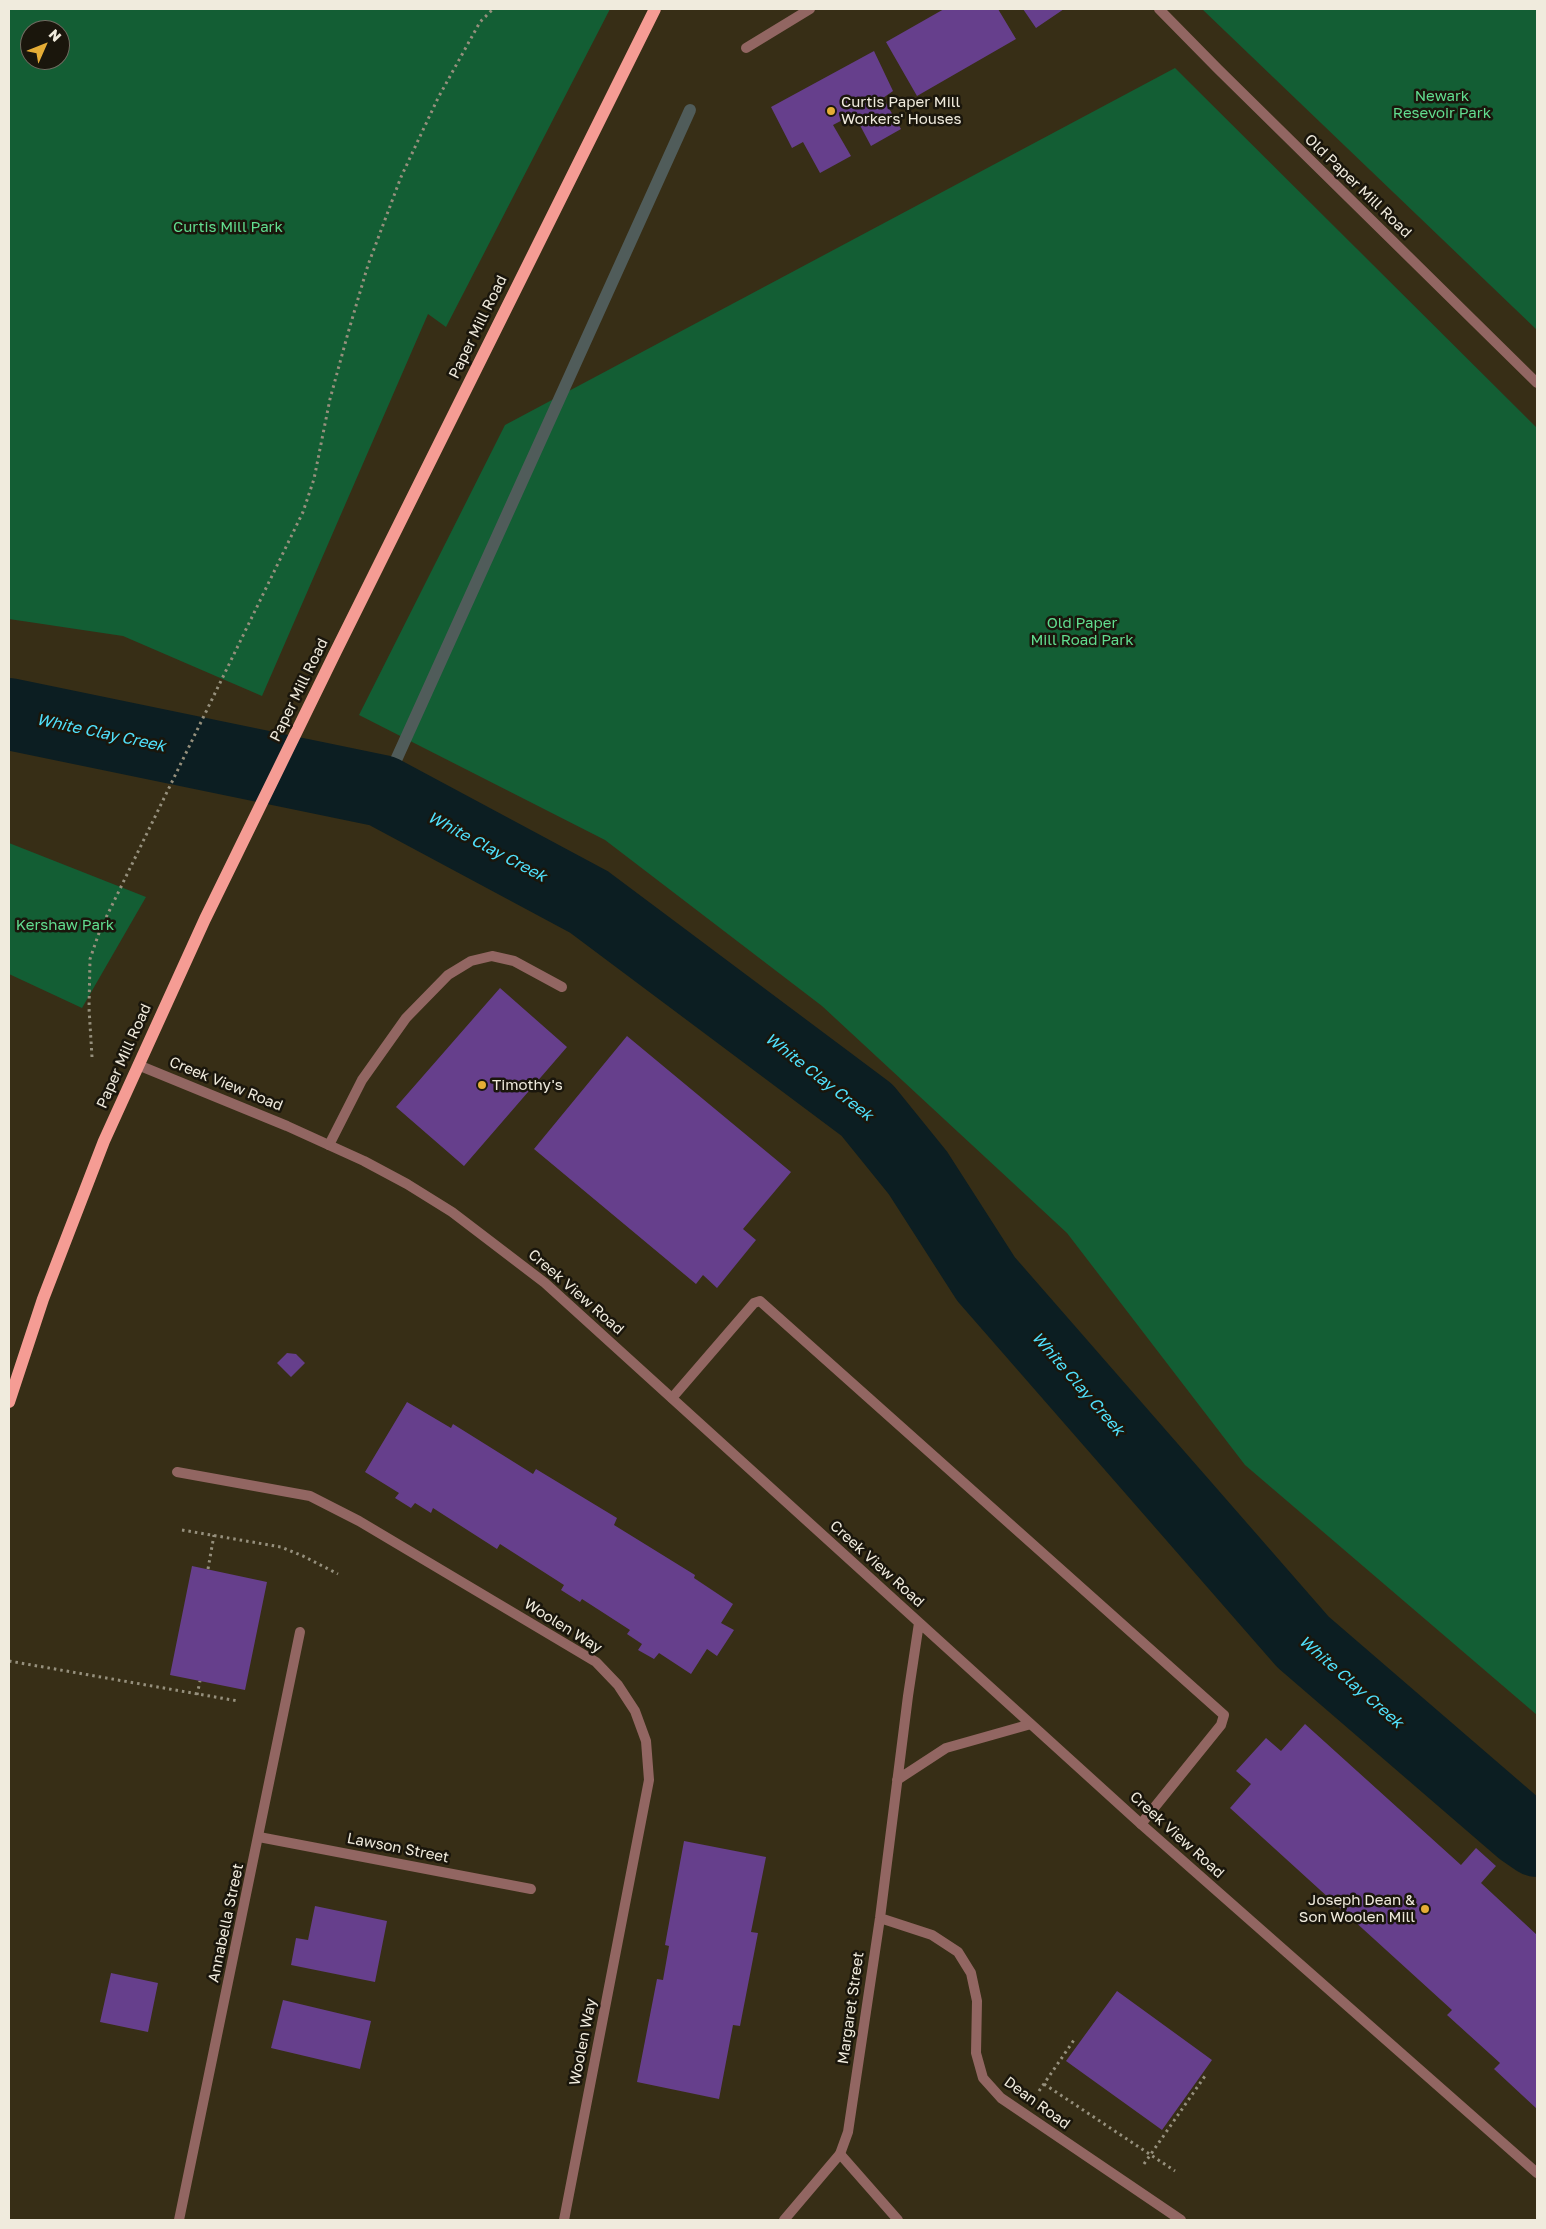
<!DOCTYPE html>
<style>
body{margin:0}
#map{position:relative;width:1546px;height:2229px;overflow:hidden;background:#372e16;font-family:"Golos Text",sans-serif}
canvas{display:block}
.frame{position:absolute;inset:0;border:10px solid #f0ebdd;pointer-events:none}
.north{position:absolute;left:20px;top:20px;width:50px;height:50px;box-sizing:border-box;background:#1a160c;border:1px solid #706b60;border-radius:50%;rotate:46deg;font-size:14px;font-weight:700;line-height:20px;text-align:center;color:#f0ebdd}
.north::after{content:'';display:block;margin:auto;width:18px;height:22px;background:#e5ad36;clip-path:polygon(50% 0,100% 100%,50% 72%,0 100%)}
</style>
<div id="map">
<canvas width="1546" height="2229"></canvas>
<div class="frame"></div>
<div class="north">N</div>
</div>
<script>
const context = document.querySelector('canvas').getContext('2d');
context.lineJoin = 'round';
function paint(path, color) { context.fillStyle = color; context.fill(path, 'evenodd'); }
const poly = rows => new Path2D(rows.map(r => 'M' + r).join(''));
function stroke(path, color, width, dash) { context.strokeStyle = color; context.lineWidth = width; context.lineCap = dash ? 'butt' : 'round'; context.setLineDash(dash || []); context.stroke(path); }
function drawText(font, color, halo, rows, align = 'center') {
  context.font = font + ' "Golos Text",sans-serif'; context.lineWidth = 5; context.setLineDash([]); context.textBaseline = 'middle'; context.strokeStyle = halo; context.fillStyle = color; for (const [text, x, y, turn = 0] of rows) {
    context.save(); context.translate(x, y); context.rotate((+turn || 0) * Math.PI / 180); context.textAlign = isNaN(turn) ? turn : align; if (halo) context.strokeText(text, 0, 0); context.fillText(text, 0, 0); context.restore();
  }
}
paint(poly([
 [9,9,610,9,446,327,428,314,262,696,123,636,9,619],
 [30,30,60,30,60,60,30,60],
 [1202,9,1537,9,1537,330],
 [1175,68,1537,428,1537,1715,1245,1465,1067,1233,822,1006,605,840,359,715,505,425],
 [9,843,146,897,82,1008,9,974]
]), '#135e34');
stroke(poly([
 [382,791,690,110]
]), '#505c5a', 12);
stroke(poly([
 [9,714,382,791,589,902,867,1110,918,1173,986,1279,1303,1642,1521,1830,1537,1841]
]), '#0c1e22', 72);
paint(poly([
 [944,9,998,9,1016,39,917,96,886,42],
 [1023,9,1064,9,1036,28],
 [874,51,893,91,883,98,901,129,871,146,854,114,833,125,851,156,820,173,803,142,792,148,771,107],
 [500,988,567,1047,464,1166,396,1107],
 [627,1036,791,1172,743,1229,756,1240,717,1288,703,1275,696,1284,534,1149],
 [287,1353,296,1354,305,1363,291,1377,277,1363],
 [407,1402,451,1428,453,1424,533,1474,536,1469,617,1518,614,1525,695,1575,694,1578,733,1604,721,1623,734,1630,717,1656,707,1649,691,1674,659,1653,654,1659,638,1650,642,1644,627,1634,630,1630,582,1599,580,1602,561,1590,564,1585,500,1544,497,1549,433,1508,431,1513,415,1503,411,1508,395,1498,399,1493,365,1472],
 [192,1566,267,1582,245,1690,170,1675],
 [1305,1724,1461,1865,1476,1848,1496,1866,1481,1883,1537,1935,1537,2109,1494,2069,1500,2063,1447,2015,1452,2010,1230,1808,1251,1784,1236,1771,1266,1738,1281,1751],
 [684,1841,766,1857,751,1932,758,1933,740,2026,733,2025,719,2099,637,2082,657,1979,663,1980,669,1946,665,1945],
 [315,1906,387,1921,375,1982,291,1965,296,1938,308,1940],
 [111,1973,158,1983,148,2032,100,2022],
 [1117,1991,1212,2060,1162,2130,1066,2061],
 [283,2000,371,2021,360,2069,271,2048]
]), '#663f8c');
stroke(poly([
 [92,1057,89,1008,90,959,100,930,303,512,314,479,330,399,348,333,368,265,401,177,438,98,480,22,493,9],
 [182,1530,281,1547,303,1556,338,1574],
 [208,1569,214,1535],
 [9,1661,238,1701],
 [197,1695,200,1681],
 [1044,2084,1175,2171],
 [1039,2091,1074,2040],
 [1144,2164,1205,2076]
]), '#96907d', 3, [2.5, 4]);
stroke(poly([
 [329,1145,362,1080,406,1018,448,975,471,961,492,956,514,961,562,987],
 [672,1398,754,1303,760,1301,1224,1715,1221,1725,1141,1824],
 [840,2154,898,2220]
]), '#926662', 10);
stroke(poly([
 [1159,9,1218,69,1537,383],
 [746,48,810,9],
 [138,1065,287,1126,364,1161,407,1184,452,1212,545,1283,1141,1824,1537,2173],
 [177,1472,310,1496,359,1521,596,1662,618,1685,635,1711,646,1741,649,1780,564,2220],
 [897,1780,946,1748,1031,1724],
 [259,1837,531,1889],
 [880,1918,932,1935,958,1952,971,1973,977,2001,976,2053,983,2078,1001,2098,1181,2220],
 [179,2220,300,1632],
 [784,2220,840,2154,848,2132,880,1918,908,1696,919,1623]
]), '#926662', 10);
stroke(poly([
 [9,1402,43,1299,104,1141,205,919,336,651,655,9]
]), '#f59c94', 12);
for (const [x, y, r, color] of [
 [831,111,5,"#e5ad36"],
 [482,1085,5,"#e5ad36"],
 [1425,1909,5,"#e5ad36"]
]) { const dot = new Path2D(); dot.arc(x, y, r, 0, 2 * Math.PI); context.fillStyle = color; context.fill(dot); stroke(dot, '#1a160c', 2); }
drawText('15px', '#61dd8f', '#1a160c', [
 ["Newark",1442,96],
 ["Resevoir Park",1442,113],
 ["Curtis Mill Park",228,227],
 ["Old Paper",1082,623],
 ["Mill Road Park",1082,640],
 ["Kershaw Park",65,925]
]);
drawText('15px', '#f0ebdd', '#1a160c', [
 ["Curtis Paper Mill",841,102],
 ["Workers' Houses",841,119],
 ["Timothy's",492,1085],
 ["Joseph Dean &",1415,1900,"right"],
 ["Son Woolen Mill",1415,1917,"right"]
], 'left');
drawText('15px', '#f0ebdd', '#1a160c', [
 ["Old Paper Mill Road",1358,186,44],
 ["Paper Mill Road",478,327,-64],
 ["Paper Mill Road",299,690,-64],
 ["Paper Mill Road",124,1056,-66],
 ["Creek View Road",226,1084,22],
 ["Creek View Road",576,1292,41],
 ["Creek View Road",877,1564,42],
 ["Woolen Way",563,1626,32],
 ["Creek View Road",1177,1835,42],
 ["Lawson Street",398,1848,11],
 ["Annabella Street",226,1923,-78],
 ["Margaret Street",851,2008,-82],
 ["Woolen Way",583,2042,-79],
 ["Dean Road",1037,2103,36]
]);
drawText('italic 16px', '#50e0fb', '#1a160c', [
 ["White Clay Creek",101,733,12],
 ["White Clay Creek",487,847,28],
 ["White Clay Creek",819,1077,38],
 ["White Clay Creek",1078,1384,49],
 ["White Clay Creek",1351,1682,41]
]);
</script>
